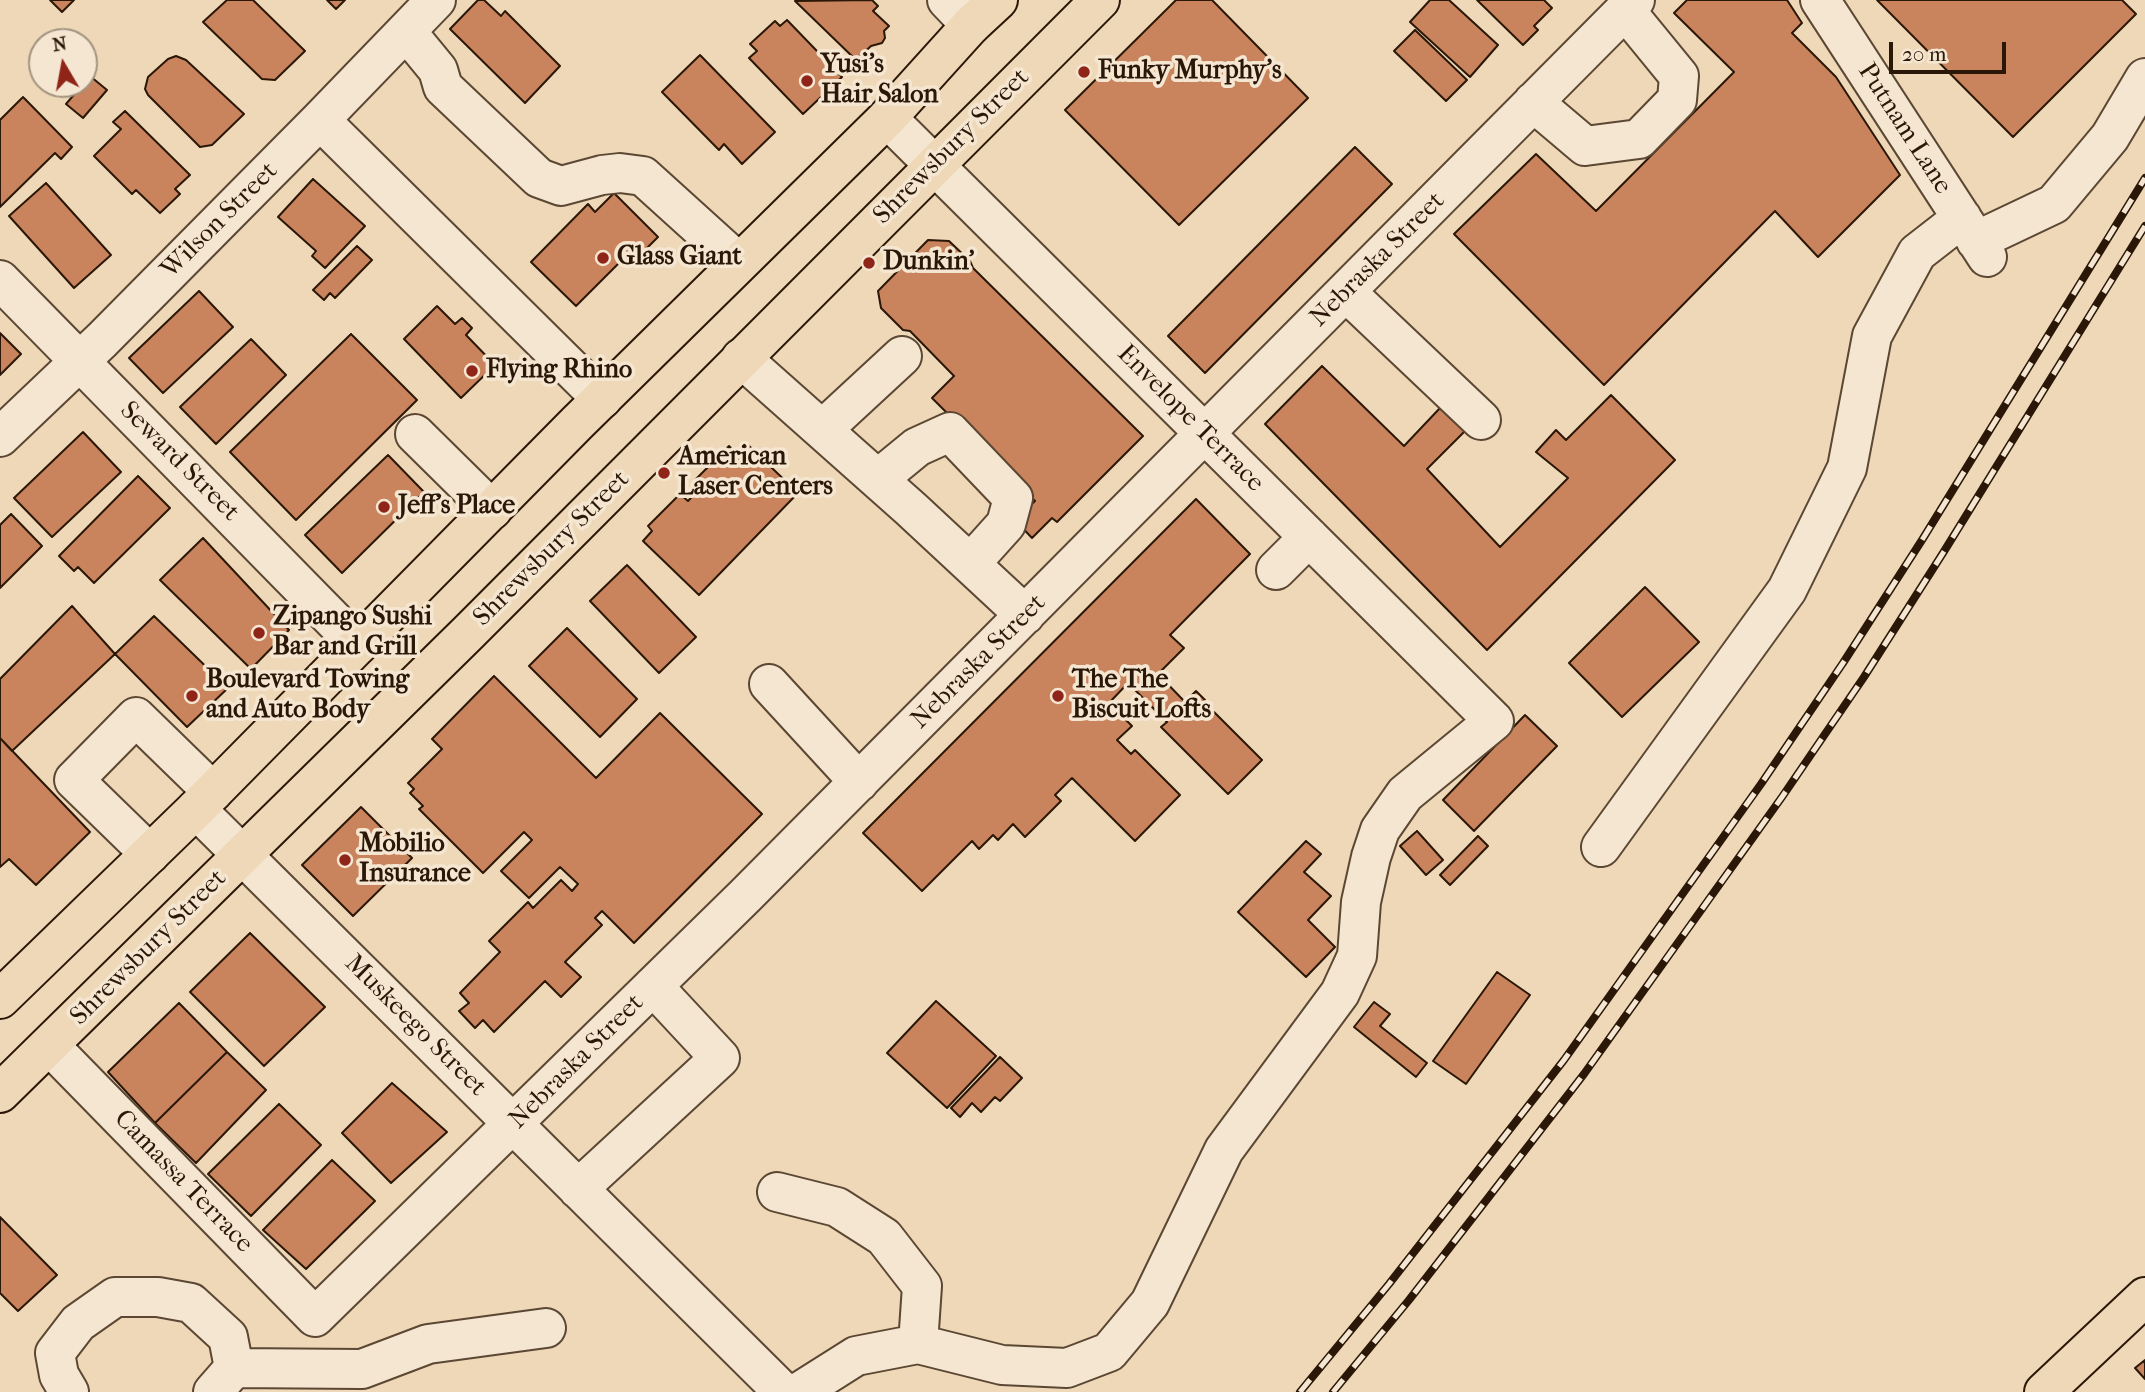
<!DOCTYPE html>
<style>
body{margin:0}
#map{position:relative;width:2145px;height:1392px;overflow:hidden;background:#eed8b7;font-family:"IM FELL French Canon",serif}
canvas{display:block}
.north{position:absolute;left:28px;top:28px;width:70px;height:70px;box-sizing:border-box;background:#f4e6d0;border:2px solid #a39380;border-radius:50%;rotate:350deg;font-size:19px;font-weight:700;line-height:28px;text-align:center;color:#2a1707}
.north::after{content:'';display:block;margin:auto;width:24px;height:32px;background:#8f2418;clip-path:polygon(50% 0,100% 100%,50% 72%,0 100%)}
.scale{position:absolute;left:1889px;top:42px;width:117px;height:32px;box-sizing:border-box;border:4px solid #2a1707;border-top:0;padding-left:9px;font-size:21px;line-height:24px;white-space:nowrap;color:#2a1707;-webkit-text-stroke:5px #f4e6d0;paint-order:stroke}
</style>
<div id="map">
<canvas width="2145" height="1392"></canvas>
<div class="north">N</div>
<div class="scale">20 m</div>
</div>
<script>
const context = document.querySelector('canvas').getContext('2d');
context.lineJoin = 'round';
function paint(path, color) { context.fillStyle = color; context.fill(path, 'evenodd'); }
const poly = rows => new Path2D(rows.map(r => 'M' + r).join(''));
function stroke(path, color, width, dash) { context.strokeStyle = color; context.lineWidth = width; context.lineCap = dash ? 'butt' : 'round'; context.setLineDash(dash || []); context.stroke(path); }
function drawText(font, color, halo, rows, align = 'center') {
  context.font = font + ' "IM FELL French Canon",serif'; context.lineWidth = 7; context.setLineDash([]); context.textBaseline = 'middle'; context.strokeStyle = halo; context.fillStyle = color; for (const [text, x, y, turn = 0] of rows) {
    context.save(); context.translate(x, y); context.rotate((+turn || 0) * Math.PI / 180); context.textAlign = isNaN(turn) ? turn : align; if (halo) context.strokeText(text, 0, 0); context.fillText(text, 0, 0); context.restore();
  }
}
const building = poly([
 [50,0,74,0,62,12,50,0],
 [227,0,253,0,305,51,275,80,262,79,203,22,227,0],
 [327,0,345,0,336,9,327,0],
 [478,0,484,0,501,16,505,11,560,66,525,103,450,29,478,0],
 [872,0,878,6,873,11,889,26,884,31,885,38,882,43,871,46,856,60,795,1,872,0],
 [1176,0,1212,0,1308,98,1179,225,1065,110,1176,0],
 [1430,0,1449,0,1498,45,1470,77,1410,22,1430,0],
 [1477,0,1544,0,1552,8,1534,26,1538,30,1523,45,1477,0],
 [1687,0,1787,0,1802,23,1792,33,1836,77,1900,175,1818,257,1775,211,1604,385,1454,234,1536,154,1596,211,1734,72,1674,13,1687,0],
 [1877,0,2122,0,2136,14,2013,137,1877,0],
 [787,20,842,77,803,114,749,58,757,51,750,44,775,21,780,26,787,20],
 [1415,30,1467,80,1446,101,1394,51,1415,30],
 [700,55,775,132,742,164,724,144,719,150,662,92,700,55],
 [176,56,186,60,244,114,212,145,200,147,148,95,145,89,148,77,168,59,176,56],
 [90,76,107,90,83,118,66,104,90,76],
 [23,97,72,147,61,159,55,153,0,207,0,120,23,97],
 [125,111,190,175,175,189,180,194,160,213,136,190,132,194,94,156,121,129,113,122,125,111],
 [1355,147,1392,184,1205,373,1168,336,1355,147],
 [313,179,365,226,325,268,312,256,316,251,278,217,313,179],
 [46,183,111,255,74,288,9,216,46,183],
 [614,193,658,237,640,255,633,249,576,306,531,262,588,204,595,212,614,193],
 [928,240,949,241,970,261,973,268,1143,436,1057,522,1052,518,1032,538,1015,520,1035,501,932,398,954,376,910,331,903,330,881,308,878,291,928,240],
 [357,246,372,260,335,298,330,293,324,300,313,290,357,246],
 [199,291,233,327,163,393,129,358,199,291],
 [437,306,455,324,462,318,472,328,466,335,495,365,461,398,404,339,437,306],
 [0,333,21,354,0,375,0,333],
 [351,334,417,400,296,520,230,452,351,334],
 [251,339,286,375,216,444,180,407,251,339],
 [1322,366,1404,446,1440,408,1465,431,1427,469,1500,547,1568,478,1536,452,1556,430,1566,440,1611,395,1675,460,1487,650,1265,424,1322,366],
 [83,432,121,472,52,537,14,498,83,432],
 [746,443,798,493,699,595,643,541,652,531,648,526,680,494,688,501,701,487,695,480,729,446,736,453,746,443],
 [388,455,424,492,342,573,305,535,388,455],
 [138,476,170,508,94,583,78,567,74,571,59,556,138,476],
 [1196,499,1250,554,1170,635,1184,648,1158,674,1185,702,1196,691,1205,700,1199,706,1210,717,1214,712,1262,760,1228,794,1161,727,1167,722,1128,683,1109,703,1132,726,1117,740,1131,754,1135,750,1180,795,1135,841,1072,778,1055,795,1061,801,1025,837,1013,824,998,840,993,835,979,849,972,841,922,891,863,833,1196,499],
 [11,514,42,546,0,588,0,525,11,514],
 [203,538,289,630,251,669,160,580,203,538],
 [627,565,696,637,659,673,590,601,627,565],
 [1645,587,1699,642,1622,717,1569,663,1645,587],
 [72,606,115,654,12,751,0,738,0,679,72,606],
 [154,616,228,688,187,727,115,654,154,616],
 [567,628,637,699,600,737,529,666,567,628],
 [494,676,596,778,660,713,762,814,634,943,602,911,595,918,602,925,565,962,581,977,561,997,545,981,494,1032,483,1020,475,1028,459,1011,469,1003,460,993,500,952,489,941,528,902,533,908,561,880,572,891,578,884,560,867,529,898,501,871,532,840,524,832,483,873,419,809,423,806,410,793,414,789,408,783,442,749,432,739,494,676],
 [1525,715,1557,746,1474,831,1443,800,1525,715],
 [0,738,90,832,36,885,9,859,0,867,0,738],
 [361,807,412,858,353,916,302,865,361,807],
 [1417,831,1443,860,1426,875,1400,846,1417,831],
 [1478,836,1488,846,1450,885,1440,875,1478,836],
 [1306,841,1321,854,1304,872,1331,896,1308,920,1335,947,1306,977,1238,912,1306,841],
 [250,933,325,1007,264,1066,190,992,250,933],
 [1497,972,1530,995,1466,1084,1433,1061,1497,972],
 [936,1001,996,1056,947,1108,887,1053,936,1001],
 [1374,1002,1390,1014,1380,1026,1427,1063,1416,1077,1354,1027,1374,1002],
 [179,1003,227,1052,155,1123,108,1072,179,1003],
 [227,1052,266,1090,196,1163,155,1123,227,1052],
 [1000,1057,1022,1078,1000,1101,995,1097,981,1112,972,1103,960,1117,951,1108,1000,1057],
 [392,1083,447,1132,391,1183,342,1133,392,1083],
 [279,1104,321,1145,251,1216,208,1174,279,1104],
 [332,1160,375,1201,306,1269,263,1230,332,1160],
 [0,1217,57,1275,18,1311,0,1293,0,1217],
 [2145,1360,2145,1379,2135,1368,2145,1360]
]);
paint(building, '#c9835d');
stroke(building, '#2a1707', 2);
const minor = poly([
 [947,0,971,25],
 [1820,0,1987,257],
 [406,31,438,70,443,87,539,178,561,186,602,175,620,173,643,176,738,262],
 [1533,102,1585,146,1639,139,1677,100,1679,76,1625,10],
 [320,120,602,399],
 [1976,241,2054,204,2110,137,2145,78],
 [0,280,358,645],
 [1346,292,1481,420],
 [741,358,911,509,1025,615],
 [822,430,902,356],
 [415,434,492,510],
 [0,437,102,340,320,120,436,0],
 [878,479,917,447,950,432,1013,498,1006,524,970,564],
 [1276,570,1309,537],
 [769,684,859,782],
 [196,809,783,1392],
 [1601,847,1787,590,1847,468,1872,336,1917,253,1962,218],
 [150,854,74,780,136,717,213,792],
 [50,1046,315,1317,745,896,1635,0],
 [578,1189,720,1058,653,986],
 [777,1192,837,1207,884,1237,922,1286,918,1344],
 [234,1368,362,1369,428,1344,546,1328],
 [69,1392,59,1375,55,1353,78,1323,115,1297,158,1297,191,1303,228,1337,234,1368,213,1392],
 [799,1392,856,1356,918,1344,1002,1365,1067,1368,1109,1352,1150,1303,1224,1150,1340,993,1357,956,1361,902,1371,857,1380,830,1405,794,1494,721,887,118]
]);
const major = poly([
 [0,999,196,809,577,423,887,118,971,25,998,0],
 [0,1093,469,632,1100,0],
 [2044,1392,2145,1297]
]);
stroke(minor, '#5b4733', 42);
stroke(major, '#2a1707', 42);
stroke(minor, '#f4e6d0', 38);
stroke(major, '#eed8b7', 38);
const rail = poly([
 [1300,1392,1389,1284,1564,1060,1761,784,1843,663,1922,540,2145,178],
 [1333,1392,1409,1300,1584,1074,1782,797,1864,677,1943,553,2145,226]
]);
stroke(rail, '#2a1707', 8);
stroke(rail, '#f4e6d0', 5, [16]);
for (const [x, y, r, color] of [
 [1084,72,7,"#8f2418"],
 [807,81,7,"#8f2418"],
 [603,258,7,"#8f2418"],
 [869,263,7,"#8f2418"],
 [472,371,7,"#8f2418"],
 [664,473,7,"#8f2418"],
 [384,507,7,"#8f2418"],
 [259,633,7,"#8f2418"],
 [192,696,7,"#8f2418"],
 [1058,696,7,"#8f2418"],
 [345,860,7,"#8f2418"]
]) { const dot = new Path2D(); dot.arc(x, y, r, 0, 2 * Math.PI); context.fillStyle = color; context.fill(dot); stroke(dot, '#f4e6d0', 2.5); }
drawText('bold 26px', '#2a1707', '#f4e6d0', [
 ["Yusi's",821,66],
 ["Hair Salon",821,96],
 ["Funky Murphy's",1098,72],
 ["Glass Giant",617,258],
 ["Dunkin'",883,263],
 ["Flying Rhino",486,371],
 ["American",678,458],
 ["Laser Centers",678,488],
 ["Jeff's Place",398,507],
 ["Zipango Sushi",273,618],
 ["Bar and Grill",273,648],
 ["Boulevard Towing",206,681],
 ["and Auto Body",206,711],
 ["The The",1072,681],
 ["Biscuit Lofts",1072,711],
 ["Mobilio",359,845],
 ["Insurance",359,875]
], 'left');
drawText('26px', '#2a1707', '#f4e6d0', [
 ["Putnam Lane",1904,129,57],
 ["Shrewsbury Street",952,147,-45],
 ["Wilson Street",220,221,-45],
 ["Nebraska Street",1378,260,-45],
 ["Envelope Terrace",1190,419,45],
 ["Seward Street",179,462,45],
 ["Shrewsbury Street",552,549,-45],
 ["Nebraska Street",979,662,-45],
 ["Shrewsbury Street",149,948,-45],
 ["Muskeego Street",415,1026,45],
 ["Nebraska Street",577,1062,-45],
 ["Camassa Terrace",183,1182,46]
]);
</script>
